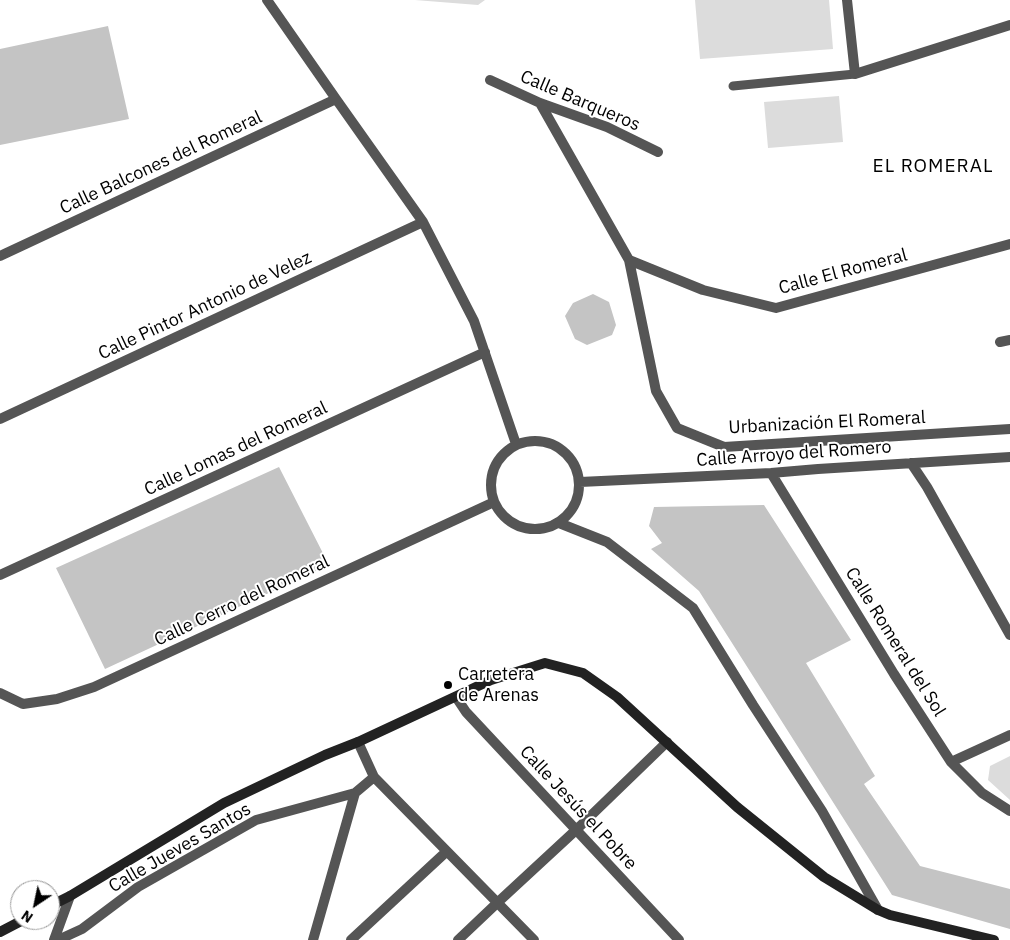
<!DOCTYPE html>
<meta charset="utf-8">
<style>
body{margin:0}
#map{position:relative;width:1010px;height:940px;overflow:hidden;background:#fff;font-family:"IBM Plex Sans",sans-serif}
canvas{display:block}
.north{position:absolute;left:10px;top:880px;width:50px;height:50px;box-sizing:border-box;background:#fff;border:1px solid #999;border-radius:50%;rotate:214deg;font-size:14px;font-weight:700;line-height:20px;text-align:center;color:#000}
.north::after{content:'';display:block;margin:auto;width:18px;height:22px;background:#000;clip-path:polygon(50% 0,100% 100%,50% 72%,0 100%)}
</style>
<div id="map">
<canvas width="1010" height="940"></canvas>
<div class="north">N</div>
</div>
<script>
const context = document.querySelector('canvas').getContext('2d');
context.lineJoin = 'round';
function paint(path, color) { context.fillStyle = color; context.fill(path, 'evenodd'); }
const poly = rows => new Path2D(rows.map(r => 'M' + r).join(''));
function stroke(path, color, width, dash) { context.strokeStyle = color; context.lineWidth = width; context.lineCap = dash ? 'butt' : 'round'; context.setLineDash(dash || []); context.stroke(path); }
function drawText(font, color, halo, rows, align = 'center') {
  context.font = font + ' "IBM Plex Sans",sans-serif'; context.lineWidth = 4; context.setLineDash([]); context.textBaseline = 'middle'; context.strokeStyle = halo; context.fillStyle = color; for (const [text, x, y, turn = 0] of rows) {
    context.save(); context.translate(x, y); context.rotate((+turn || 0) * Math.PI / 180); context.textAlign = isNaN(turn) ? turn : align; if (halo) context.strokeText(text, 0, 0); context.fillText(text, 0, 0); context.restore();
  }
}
paint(poly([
 [415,0,485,0,478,5],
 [695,0,829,0,833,49,700,59],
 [839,96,843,142,768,148,764,102],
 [1010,756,1010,800,988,780,990,766]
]), '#dcdcdc');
paint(poly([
 [108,26,129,119,0,145,0,49],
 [593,294,609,302,616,325,612,335,587,345,575,339,565,316,573,303],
 [279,467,329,565,105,669,56,568],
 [764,505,851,640,806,663,875,776,864,784,920,866,1010,889,1010,929,892,895,699,591,651,549,662,543,649,526,654,507]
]), '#c4c4c4');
stroke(poly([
 [733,86,855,74]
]), '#555', 9);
stroke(poly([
 [267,0,336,99,423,222,474,321,516,444],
 [847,0,855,74,1010,25],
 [490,80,540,103,607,127,658,152],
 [540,103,629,260,656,391,677,428,724,447,1010,429],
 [0,256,336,99],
 [629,260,703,290,776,308,1010,244],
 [1000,342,1010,340],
 [0,419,423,222],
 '491 485a44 44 0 1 1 88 0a44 44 0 1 1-88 0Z',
 [911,463,927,487,1010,635],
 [771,473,894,674,951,762,982,793,1010,811],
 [580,482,771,473,818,469,1010,457],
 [559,523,607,542,693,608,753,705,822,811,878,910],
 [0,575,485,352],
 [0,693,23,704,57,699,94,687,494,502],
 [456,697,466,712,679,940],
 [951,762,1010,735],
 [374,777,534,940],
 [54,940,70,896],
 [58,940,82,929,138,887,256,820,355,793,374,777,358,742],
 [313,940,355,793],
 [351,940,446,852],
 [458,940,498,902,576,830,667,742]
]), '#555', 10);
stroke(poly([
 [50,906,70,896,224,803,325,755,358,742,491,680,545,663,583,673,617,697,737,807,824,877,878,910,890,915,994,940],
 [0,932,23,920]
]), '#222', 10);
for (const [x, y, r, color] of [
 [448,685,5,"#000"]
]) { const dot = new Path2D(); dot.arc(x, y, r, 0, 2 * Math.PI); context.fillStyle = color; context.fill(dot); stroke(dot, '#fff', 2); }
drawText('18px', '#000', '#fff', [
 ["Calle Barqueros",580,101,23],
 ["Calle Balcones del Romeral",161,163,-25],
 ["Calle El Romeral",843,272,-15],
 ["Calle Pintor Antonio de Velez",205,306,-25],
 ["Urbanización El Romeral",827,423,-3],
 ["Calle Lomas del Romeral",236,449,-25],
 ["Calle Arroyo del Romero",794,454,-4],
 ["Calle Cerro del Romeral",242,601,-25],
 ["Calle Romeral del Sol",895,642,58],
 ["Calle Jesús el Pobre",578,808,47],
 ["Calle Jueves Santos",180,848,-30]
]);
drawText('18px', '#000', '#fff', [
 ["Carretera",458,675],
 ["de Arenas",458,696]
], 'left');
context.letterSpacing = '1px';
drawText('19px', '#000', '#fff', [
 ["EL ROMERAL",933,167]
]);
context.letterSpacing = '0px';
</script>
